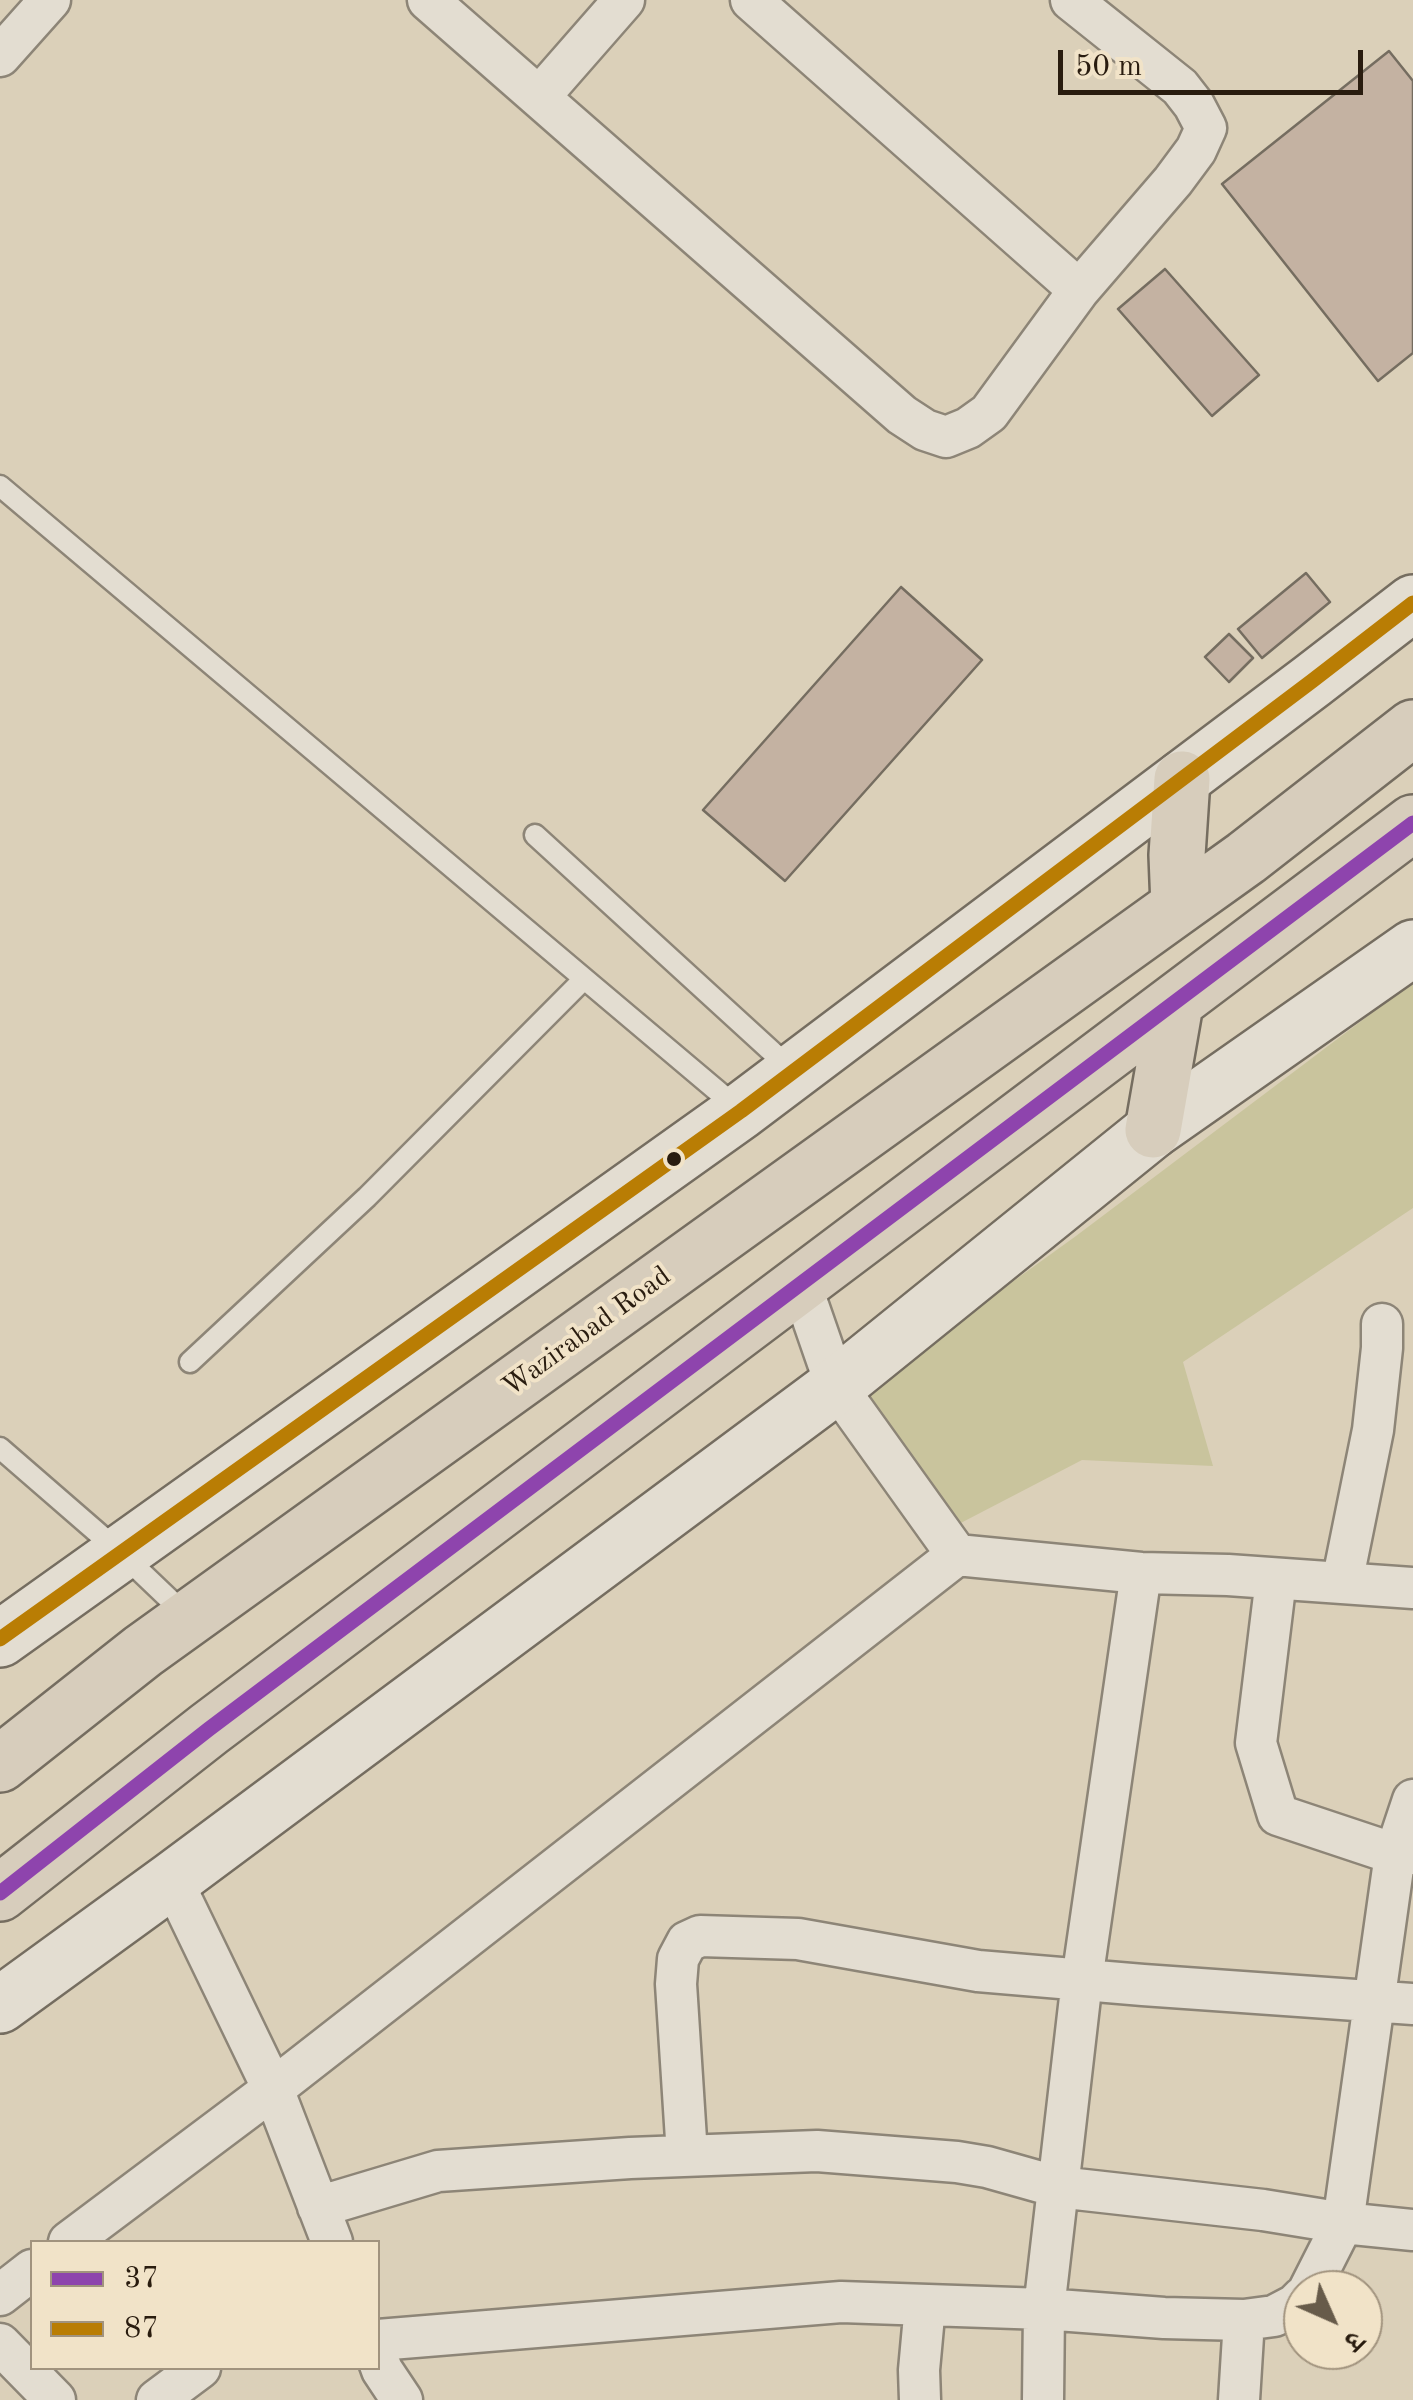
<!DOCTYPE html>
<meta charset="utf-8">
<style>
body{margin:0}
#map{position:relative;width:1413px;height:2400px;overflow:hidden;background:#dbd0b9;font-family:"Old Standard TT","Noto Serif Devanagari",serif}
canvas{display:block}
.legend{position:absolute;left:30px;top:2240px;width:350px;height:130px;box-sizing:border-box;background:#f1e3c8;border:2px solid #a1937e;margin:0;padding:12px 18px;list-style:none;font-size:30px;color:#291c0f}
.legend li{display:flex;align-items:center;gap:20px;height:50px}
.legend b{width:50px;border:2px solid #a1937e}
.north{position:absolute;left:1283px;top:2270px;width:100px;height:100px;box-sizing:border-box;background:#f1e3c8;border:2px solid #a1937e;border-radius:50%;rotate:135deg;font-size:28px;font-weight:700;line-height:40px;text-align:center;color:#291c0f}
.north::after{content:'';display:block;margin:auto;width:35px;height:45px;background:#675b4a;clip-path:polygon(50% 0,100% 100%,50% 72%,0 100%)}
.scale{position:absolute;left:1058px;top:50px;width:305px;height:45px;box-sizing:border-box;border:5px solid #291c0f;border-top:0;padding-left:12px;font-size:30px;line-height:35px;white-space:nowrap;color:#291c0f;-webkit-text-stroke:8px #f1e3c8;paint-order:stroke}
</style>
<div id="map">
<canvas width="1413" height="2400"></canvas>
<ul class="legend">
<li><b style="height:12px;background:#8e44ad"></b>37</li>
<li><b style="height:12px;background:#b97d04"></b>87</li>
</ul>
<div class="north">उ</div>
<div class="scale">50 m</div>
</div>
<script>
const context = document.querySelector('canvas').getContext('2d');
context.lineJoin = 'round';
function paint(path, color) { context.fillStyle = color; context.fill(path, 'evenodd'); }
const poly = rows => new Path2D(rows.map(r => 'M' + r).join(''));
function stroke(path, color, width, dash) { context.strokeStyle = color; context.lineWidth = width; context.lineCap = dash ? 'butt' : 'round'; context.setLineDash(dash || []); context.stroke(path); }
function drawText(font, color, halo, rows, align = 'center') {
  context.font = font + ' "Old Standard TT",serif'; context.lineWidth = 8; context.setLineDash([]); context.textBaseline = 'middle'; context.strokeStyle = halo; context.fillStyle = color; for (const [text, x, y, turn = 0] of rows) {
    context.save(); context.translate(x, y); context.rotate((+turn || 0) * Math.PI / 180); context.textAlign = isNaN(turn) ? turn : align; if (halo) context.strokeText(text, 0, 0); context.fillText(text, 0, 0); context.restore();
  }
}
paint(poly([
 [1413,982,1413,1208,1183,1362,1213,1466,1082,1460,955,1526,857,1394,1076,1236]
]), '#c9c49d');
const building = poly([
 [1389,51,1413,81,1413,353,1378,381,1222,184,1389,51],
 [1165,269,1259,375,1212,416,1118,309,1165,269],
 [1306,573,1330,602,1262,658,1238,629,1306,573],
 [901,587,982,660,785,881,703,810,901,587],
 [1229,634,1253,658,1229,682,1205,657,1229,634]
]);
paint(building, '#c4b2a2');
stroke(building, '#756d60', 2.5);
const lane = poly([
 [0,486,740,1110],
 [535,835,792,1070],
 [190,1362,367,1197,584,979],
 [0,1448,121,1553,188,1617]
]);
const street = poly([
 [428,0,902,415,925,430,946,437,968,428,989,413,1079,290,1173,181,1196,150,1206,128,1194,105,1180,87,1071,0],
 [751,0,1079,290],
 [0,56,50,0],
 [540,96,624,0],
 [801,1285,836,1386,957,1555],
 [1276,1579,1256,1743,1278,1815,1395,1854,1413,1854],
 [1342,1583,1373,1430,1382,1348,1382,1324],
 [172,1880,273,2089,332,2242],
 [687,2155,676,1984,678,1959,687,1942,700,1936,798,1939,978,1971,1143,1985,1413,2004],
 [318,2207,438,2171,630,2158,817,2151,957,2162,987,2167,1058,2187,1263,2210,1343,2223,1395,1854,1413,1800],
 [69,2242,273,2089,957,1555,1141,1573,1228,1575,1413,1588],
 [1309,2290,1343,2223,1413,2230],
 [0,2295,32,2270],
 [378,2340,841,2302,1044,2309,1164,2318,1244,2320,1274,2316,1295,2305,1303,2297],
 [0,2344,55,2400],
 [378,2359,382,2370,402,2400],
 [157,2400,200,2368],
 [920,2400,919,2370,925,2305],
 [1043,2400,1044,2309,1082,1980,1141,1573],
 [1239,2400,1244,2320]
]);
const secondary = poly([
 [0,1639,741,1111,1312,681,1413,603],
 [0,2005,172,1880,836,1386,1153,1130,1413,948]
]);
const highway = poly([
 [1179,906,1177,855,1182,779],
 [1153,1130,1175,1004],
 [0,1764,143,1651,1179,906,1246,858,1413,728],
 [0,1893,209,1729,1413,823]
]);
stroke(lane, '#8d8577', 25);
stroke(street, '#8d8577', 45);
stroke(secondary, '#756d60', 60);
stroke(highway, '#756d60', 60);
stroke(lane, '#e3ddd1', 20);
stroke(street, '#e3ddd1', 40);
stroke(secondary, '#e3ddd1', 55);
stroke(highway, '#d7cdbc', 55);
stroke(poly([
 [0,1893,209,1729,1413,823]
]), '#8e44ad', 15);
stroke(poly([
 [0,1639,741,1111,1312,681,1413,603]
]), '#b97d04', 15);
for (const [x, y, r, color] of [
 [674,1159,9,"#291c0f"]
]) { const dot = new Path2D(); dot.arc(x, y, r, 0, 2 * Math.PI); context.fillStyle = color; context.fill(dot); stroke(dot, '#f1e3c8', 4); }
drawText('28px', '#291c0f', '#f1e3c8', [
 ["Wazirabad Road",587,1332,-36]
]);
</script>
